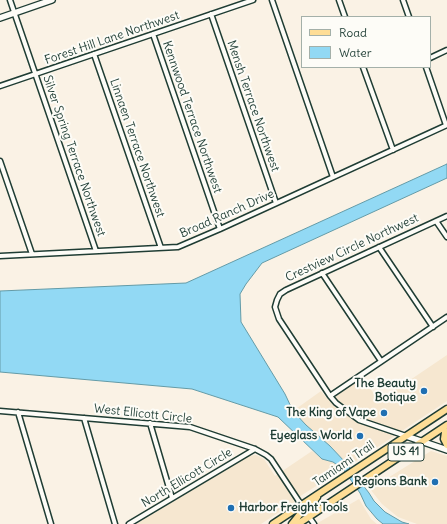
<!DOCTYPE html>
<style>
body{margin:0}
#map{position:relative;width:447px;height:524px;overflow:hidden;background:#faf2e5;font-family:Delius,sans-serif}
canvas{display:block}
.legend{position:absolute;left:301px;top:16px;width:130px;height:52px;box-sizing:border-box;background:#fdfcf7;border:1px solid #a4b0a9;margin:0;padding:5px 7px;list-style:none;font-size:12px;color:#1f3d34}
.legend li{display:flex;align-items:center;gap:8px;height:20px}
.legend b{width:20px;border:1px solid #a4b0a9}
</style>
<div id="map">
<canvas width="447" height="524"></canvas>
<ul class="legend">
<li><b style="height:5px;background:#fedd96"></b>Road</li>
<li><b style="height:11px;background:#92d9f4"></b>Water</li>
</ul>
</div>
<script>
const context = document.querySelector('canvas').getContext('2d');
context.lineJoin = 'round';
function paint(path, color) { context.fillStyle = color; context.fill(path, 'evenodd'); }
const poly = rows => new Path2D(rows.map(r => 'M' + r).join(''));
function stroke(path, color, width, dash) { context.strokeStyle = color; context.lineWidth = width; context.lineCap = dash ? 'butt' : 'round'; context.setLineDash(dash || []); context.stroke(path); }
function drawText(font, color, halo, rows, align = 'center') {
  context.font = font + ' Delius,sans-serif'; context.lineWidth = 4; context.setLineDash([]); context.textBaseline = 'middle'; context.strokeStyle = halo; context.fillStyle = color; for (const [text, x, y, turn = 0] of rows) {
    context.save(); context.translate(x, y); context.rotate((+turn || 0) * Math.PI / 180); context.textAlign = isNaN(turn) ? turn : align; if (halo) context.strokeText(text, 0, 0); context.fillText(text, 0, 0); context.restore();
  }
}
paint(poly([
 [447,355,447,401,349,466,330,446,306,425,293,411,321,391,328,400,363,378,379,401],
 [312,451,322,459,333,462,343,469,302,495,293,503,261,524,136,524,249,456,256,455,264,459,275,476],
 [431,451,447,456,447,524,417,524,398,517,382,504,370,489],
 [359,499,371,519,377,524,316,524]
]), '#f6e7d0');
const water = poly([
 [447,164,447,178,262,263,246,284,240,294,241,322,285,394,293,411,306,425,330,446,346,463,369,493,374,501,385,512,402,522,409,524,383,524,377,519,366,506,360,493,343,469,333,462,322,459,278,417,192,389,0,372,0,291,186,283,447,164]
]);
paint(water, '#92d9f4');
stroke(water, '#649ba7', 1);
const street = poly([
 [10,0,96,251],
 [272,0,333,177],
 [339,0,345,17],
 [403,0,409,17],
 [211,14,276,203],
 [153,34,220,229],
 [94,54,161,248],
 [430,58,447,50],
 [363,67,393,150],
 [426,67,446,125],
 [0,86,253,0],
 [0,161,32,254],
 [436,221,447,237],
 [379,247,433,327],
 [0,256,178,247,220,229,447,125],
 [322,273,381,361],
 [330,396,447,317],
 [0,411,190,427,255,449,266,455,271,459,302,506],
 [18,412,51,524],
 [84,418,115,524],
 [150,423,172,498],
 [406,436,359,420,336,403,330,396,279,319,275,307,277,300,280,294,286,290,447,216],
 [309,517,314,524],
 [129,524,255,449]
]);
const secondary = poly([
 [0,18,52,0],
 [406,436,447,450]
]);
const primary = poly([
 [446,426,444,439,447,445],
 [309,517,310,507,317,497],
 [273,524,447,409],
 [292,524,300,514,302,506],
 [298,524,447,425]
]);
stroke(street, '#1f3d34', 7);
stroke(secondary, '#1f3d34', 8);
stroke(primary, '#1f3d34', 9);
stroke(street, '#fdfcf7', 4);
stroke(secondary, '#fdfcf7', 5.5);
stroke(primary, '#fedd96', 6);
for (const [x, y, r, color] of [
 [424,391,4,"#1f6fb2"],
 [384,413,4,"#1f6fb2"],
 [360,436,4,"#1f6fb2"],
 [435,482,4,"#1f6fb2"],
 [231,508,4,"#1f6fb2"]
]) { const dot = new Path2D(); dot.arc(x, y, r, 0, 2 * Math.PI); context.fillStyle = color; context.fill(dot); stroke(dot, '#fdfcf7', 1.5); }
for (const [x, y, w] of [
 [406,452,36]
]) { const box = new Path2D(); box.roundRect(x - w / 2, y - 9, w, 18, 3); context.fillStyle = '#fdfcf7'; context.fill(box); stroke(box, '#1f3d34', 1); }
drawText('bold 11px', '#1f3d34', null, [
 ["US 41",406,452]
]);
drawText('12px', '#1f3d34', '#fdfcf7', [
 ["Forest Hill Lane Northwest",112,38,-19],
 ["Mensh Terrace Northwest",253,106,71],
 ["Kennwood Terrace Northwest",192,117,71],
 ["Linnaen Terrace Northwest",137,148,71],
 ["Silver Spring Terrace Northwest",74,156,71],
 ["Broad Ranch Drive",227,214,-24],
 ["Crestview Circle Northwest",352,248,-25],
 ["West Ellicott Circle",143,414,6],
 ["Tamiami Trail",344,464,-34],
 ["North Ellicott Circle",187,478,-31]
]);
drawText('bold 12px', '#1f3d34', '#fdfcf7', [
 ["The Beauty",416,384],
 ["Botique",416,398],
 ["The King of Vape",376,413],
 ["Eyeglass World",352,436],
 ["Regions Bank",427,482],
 ["Harbor Freight Tools",239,508,"left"]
], 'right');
</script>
